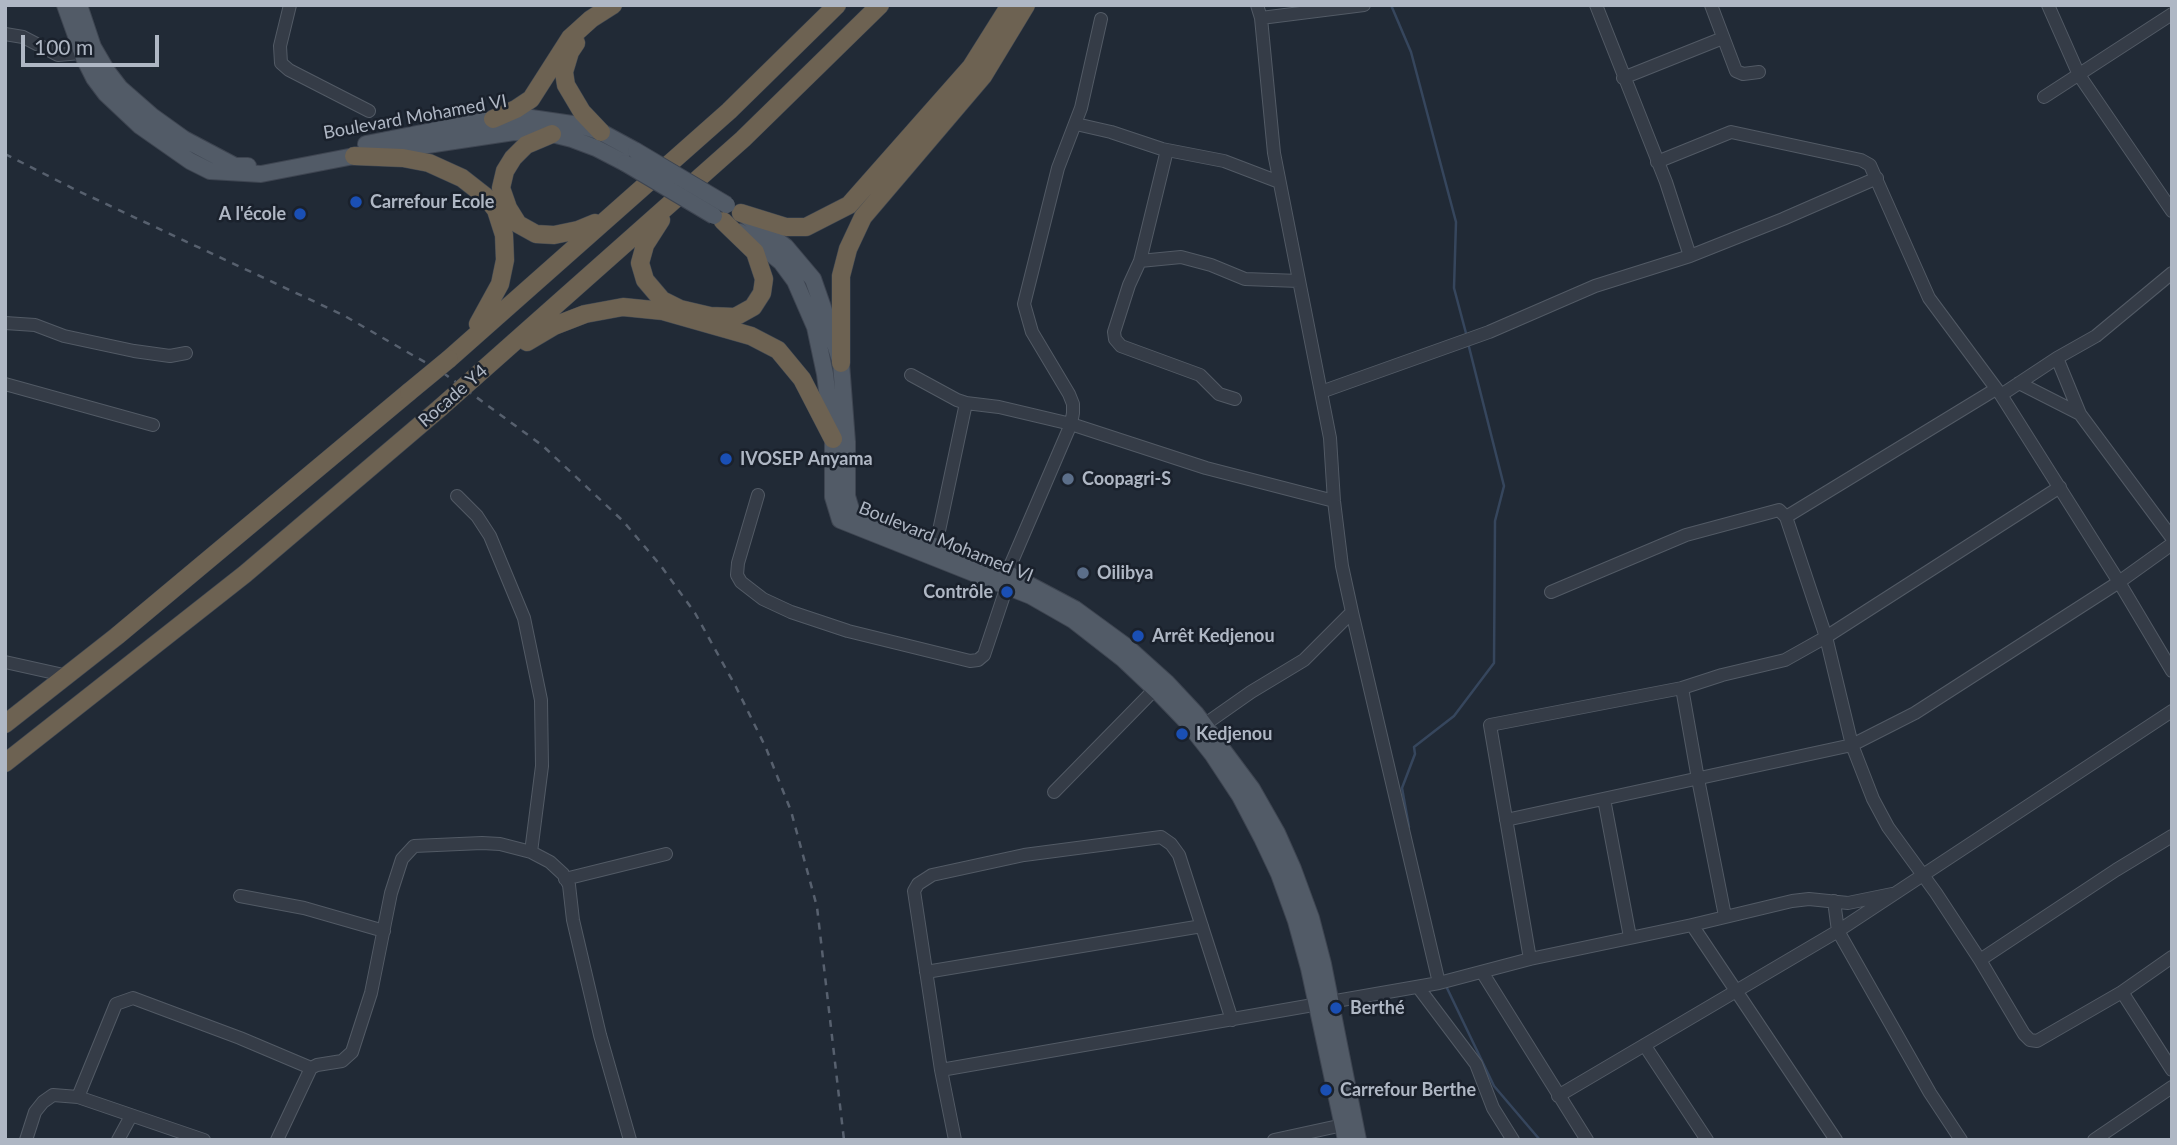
<!DOCTYPE html>
<meta charset="utf-8">
<style>
body{margin:0}
#map{position:relative;width:2177px;height:1145px;overflow:hidden;background:#212a36;font-family:Lato,sans-serif}
canvas{display:block}
.frame{position:absolute;inset:0;border:7px solid #afb7c4;pointer-events:none}
.scale{position:absolute;left:21px;top:35px;width:138px;height:32px;box-sizing:border-box;border:4px solid #afb7c4;border-top:0;padding-left:9px;font-size:21px;line-height:24px;white-space:nowrap;color:#afb7c4;-webkit-text-stroke:5px #1a212c;paint-order:stroke}
</style>
<div id="map">
<canvas width="2177" height="1145"></canvas>
<div class="frame"></div>
<div class="scale">100 m</div>
</div>
<script>
const context = document.querySelector('canvas').getContext('2d');
context.lineJoin = 'round';
const poly = rows => new Path2D(rows.map(r => 'M' + r).join(''));
function stroke(path, color, width, dash) { context.strokeStyle = color; context.lineWidth = width; context.lineCap = dash ? 'butt' : 'round'; context.setLineDash(dash || []); context.stroke(path); }
function drawText(font, color, halo, rows, align = 'center') {
  context.font = font + ' Lato,sans-serif'; context.lineWidth = 5; context.setLineDash([]); context.textBaseline = 'middle'; context.strokeStyle = halo; context.fillStyle = color; for (const [text, x, y, turn = 0] of rows) {
    context.save(); context.translate(x, y); context.rotate((+turn || 0) * Math.PI / 180); context.textAlign = isNaN(turn) ? turn : align; if (halo) context.strokeText(text, 0, 0); context.fillText(text, 0, 0); context.restore();
  }
}
stroke(poly([
 [1391,5,1411,52,1456,222,1454,288,1467,337],
 [1409,827,1402,788,1415,754,1414,747,1454,716,1494,663,1495,521,1504,486,1468,343],
 [1446,986,1494,1086,1540,1140]
]), '#36465d', 2.5);
const minor = poly([
 [290,5,280,46,281,63,289,70,369,111],
 [1596,5,1666,182,1690,256],
 [1711,5,1736,71,1743,74,1759,72],
 [2048,5,2079,75,2172,211],
 [1261,18,1364,5],
 [5,34,23,37,58,55,81,53],
 [1623,78,1723,38],
 [2044,97,2172,14],
 [1076,124,1111,132,1162,149,1224,161,1279,182],
 [1167,150,1140,261,1129,285,1114,332,1115,339,1121,346,1200,375,1219,394,1235,399],
 [1657,162,1731,132,1861,160,1870,165,1929,298,2001,395,2119,582,2172,671],
 [1140,261,1181,257,1211,265,1245,279,1299,281],
 [5,323,35,325,64,336,134,351,170,356,186,353],
 [2057,358,2080,414],
 [911,375,957,400,966,403,936,545],
 [2019,383,2080,414,2172,538],
 [5,384,153,425],
 [1321,392,1489,332,1595,286,1690,256,1783,219,1877,178],
 [2001,395,2057,358,2096,336,2172,273],
 [966,403,999,407,1071,424,1206,468,1334,501],
 [758,495,738,563,737,575,741,582,763,599,791,612,848,631,970,661,978,660,984,655,1007,586],
 [457,496,477,516,490,536,524,618,541,700,542,766,531,852],
 [1786,517,1996,389],
 [1007,573,1071,424,1073,413,1073,404,1069,394,1032,332,1024,304,1058,168,1081,108,1101,19],
 [1551,592,1686,535,1779,510,1786,517,1826,637,1852,745,1873,799,1888,827,1936,893,1980,960,2024,1034,2030,1040,2037,1041,2122,992,2172,957],
 [1352,612,1439,983],
 [5,662,68,676],
 [1682,688,1722,675,1785,660,1826,637,2060,487],
 [1204,725,1251,692,1304,660,1352,612,1342,566,1334,501,1330,438,1274,153,1261,18,1257,5],
 [1054,792,1155,689],
 [1604,799,1630,937],
 [1506,820,1852,745,1915,713,2119,582,2172,544],
 [565,879,666,854],
 [240,896,304,908,384,931],
 [1834,901,1838,931,1930,1093,1961,1140],
 [1692,925,1836,1140],
 [1530,959,1490,725,1682,688,1698,779,1725,916],
 [1980,960,2116,870,2172,836],
 [926,972,1202,926],
 [1482,972,1587,1140],
 [1418,987,1476,1064,1493,1108,1513,1140],
 [2122,992,2172,1070],
 [1645,1046,1707,1140],
 [941,1070,1439,983,1530,959,1692,925,1792,901,1809,899,1848,903,1892,894],
 [1558,1096,1838,931,2172,711],
 [78,1097,116,1004,133,998,240,1038,311,1068],
 [26,1140,35,1112,43,1102,53,1095,78,1097,204,1140],
 [118,1140,131,1116],
 [277,1140,311,1068,317,1065,342,1061,352,1052,371,993,391,893,402,859,414,846,482,843,500,844,531,852,550,862,563,874,569,885,573,920,600,1035,630,1140],
 [955,1140,941,1070,914,891,918,884,932,875,1024,855,1161,837,1171,844,1179,855,1232,1020],
 [1274,1140,1343,1125],
 [2094,1140,2172,1087]
]);
const major = poly([
 [65,5,84,58,94,78,106,94,140,126,190,161,210,171,261,174,354,156,514,132,552,134,572,139,596,148,625,163],
 [79,5,93,47,107,71,120,88,152,116,184,139,235,166,248,166],
 [366,144,493,119,531,118,579,125,601,132,636,151],
 [747,217,786,247,813,279,828,322,841,363,847,442,847,496,853,516,1007,573,1075,609,1127,647,1167,683,1196,714,1252,789,1277,833,1293,869,1311,918,1323,964,1358,1140],
 [740,232,759,244,781,262,795,281,815,327,825,374,833,439,833,497,840,520,1031,596,1073,620,1123,659,1159,693,1187,722,1213,755,1240,796,1262,838,1279,874,1296,921,1309,968,1346,1140]
]);
const highway = poly([
 [576,43,570,52,564,72,566,85,582,112,601,132],
 [493,119,516,109,531,99,570,38,591,19,613,5],
 [552,134,526,145,513,158,505,171,501,188,508,208,518,224,536,234,554,235,578,230,595,223],
 [354,156,403,158,429,163,462,178,485,196,496,210,504,235,505,260,500,284,478,324],
 [741,213,786,227,806,227,849,205,971,67,1010,5],
 [661,220,645,245,640,263,645,280,662,300,680,309,710,316,735,317,753,307,762,293,764,279,755,252,723,221],
 [527,342,554,326,585,314,623,307,663,311,751,336,778,350,802,379,833,439],
 [449,359,729,111,837,5],
 [841,363,841,276,848,249,863,217,983,76,1026,5],
 [476,376,743,139,880,5],
 [5,724,117,636,409,392],
 [5,763,245,574,440,408]
]);
stroke(minor, '#525a65', 14);
stroke(major, '#3e4551', 18);
stroke(highway, '#3f4752', 19);
stroke(minor, '#353c47', 12);
stroke(major, '#525b67', 16);
stroke(highway, '#6d6252', 18);
stroke(poly([
 [5,154,74,189,343,315,442,372,543,446,623,521,661,566,695,613,736,687,766,748,791,811,817,907,844,1140]
]), '#57606e', 2.5, [7, 7]);
const majorBridge = poly([
 [636,151,727,205],
 [625,163,714,216]
]);
const highwayBridge = poly([
 [409,392,449,359],
 [440,408,476,376]
]);
stroke(majorBridge, '#3e4551', 18, []);
stroke(highwayBridge, '#3f4752', 19, []);
stroke(majorBridge, '#525b67', 16);
stroke(highwayBridge, '#6d6252', 18);
for (const [x, y, r, color] of [
 [356,202,7,"#1a4fb4"],
 [300,214,7,"#1a4fb4"],
 [726,459,7,"#1a4fb4"],
 [1068,479,7,"#5c6f8a"],
 [1083,573,7,"#5c6f8a"],
 [1007,592,7,"#1a4fb4"],
 [1138,636,7,"#1a4fb4"],
 [1182,734,7,"#1a4fb4"],
 [1336,1008,7,"#1a4fb4"],
 [1326,1090,7,"#1a4fb4"]
]) { const dot = new Path2D(); dot.arc(x, y, r, 0, 2 * Math.PI); context.fillStyle = color; context.fill(dot); stroke(dot, '#1a212c', 2.5); }
drawText('18px', '#afb7c4', '#1a212c', [
 ["Boulevard Mohamed VI",415,117,-10],
 ["Rocade Y4",453,396,-41],
 ["Boulevard Mohamed VI",946,542,22]
]);
drawText('bold 18px', '#afb7c4', '#1a212c', [
 ["Carrefour Ecole",370,202],
 ["A l'école",286,214,"right"],
 ["IVOSEP Anyama",740,459],
 ["Coopagri-S",1082,479],
 ["Oilibya",1097,573],
 ["Contrôle",993,592,"right"],
 ["Arrêt Kedjenou",1152,636],
 ["Kedjenou",1196,734],
 ["Berthé",1350,1008],
 ["Carrefour Berthe",1340,1090]
], 'left');
</script>
